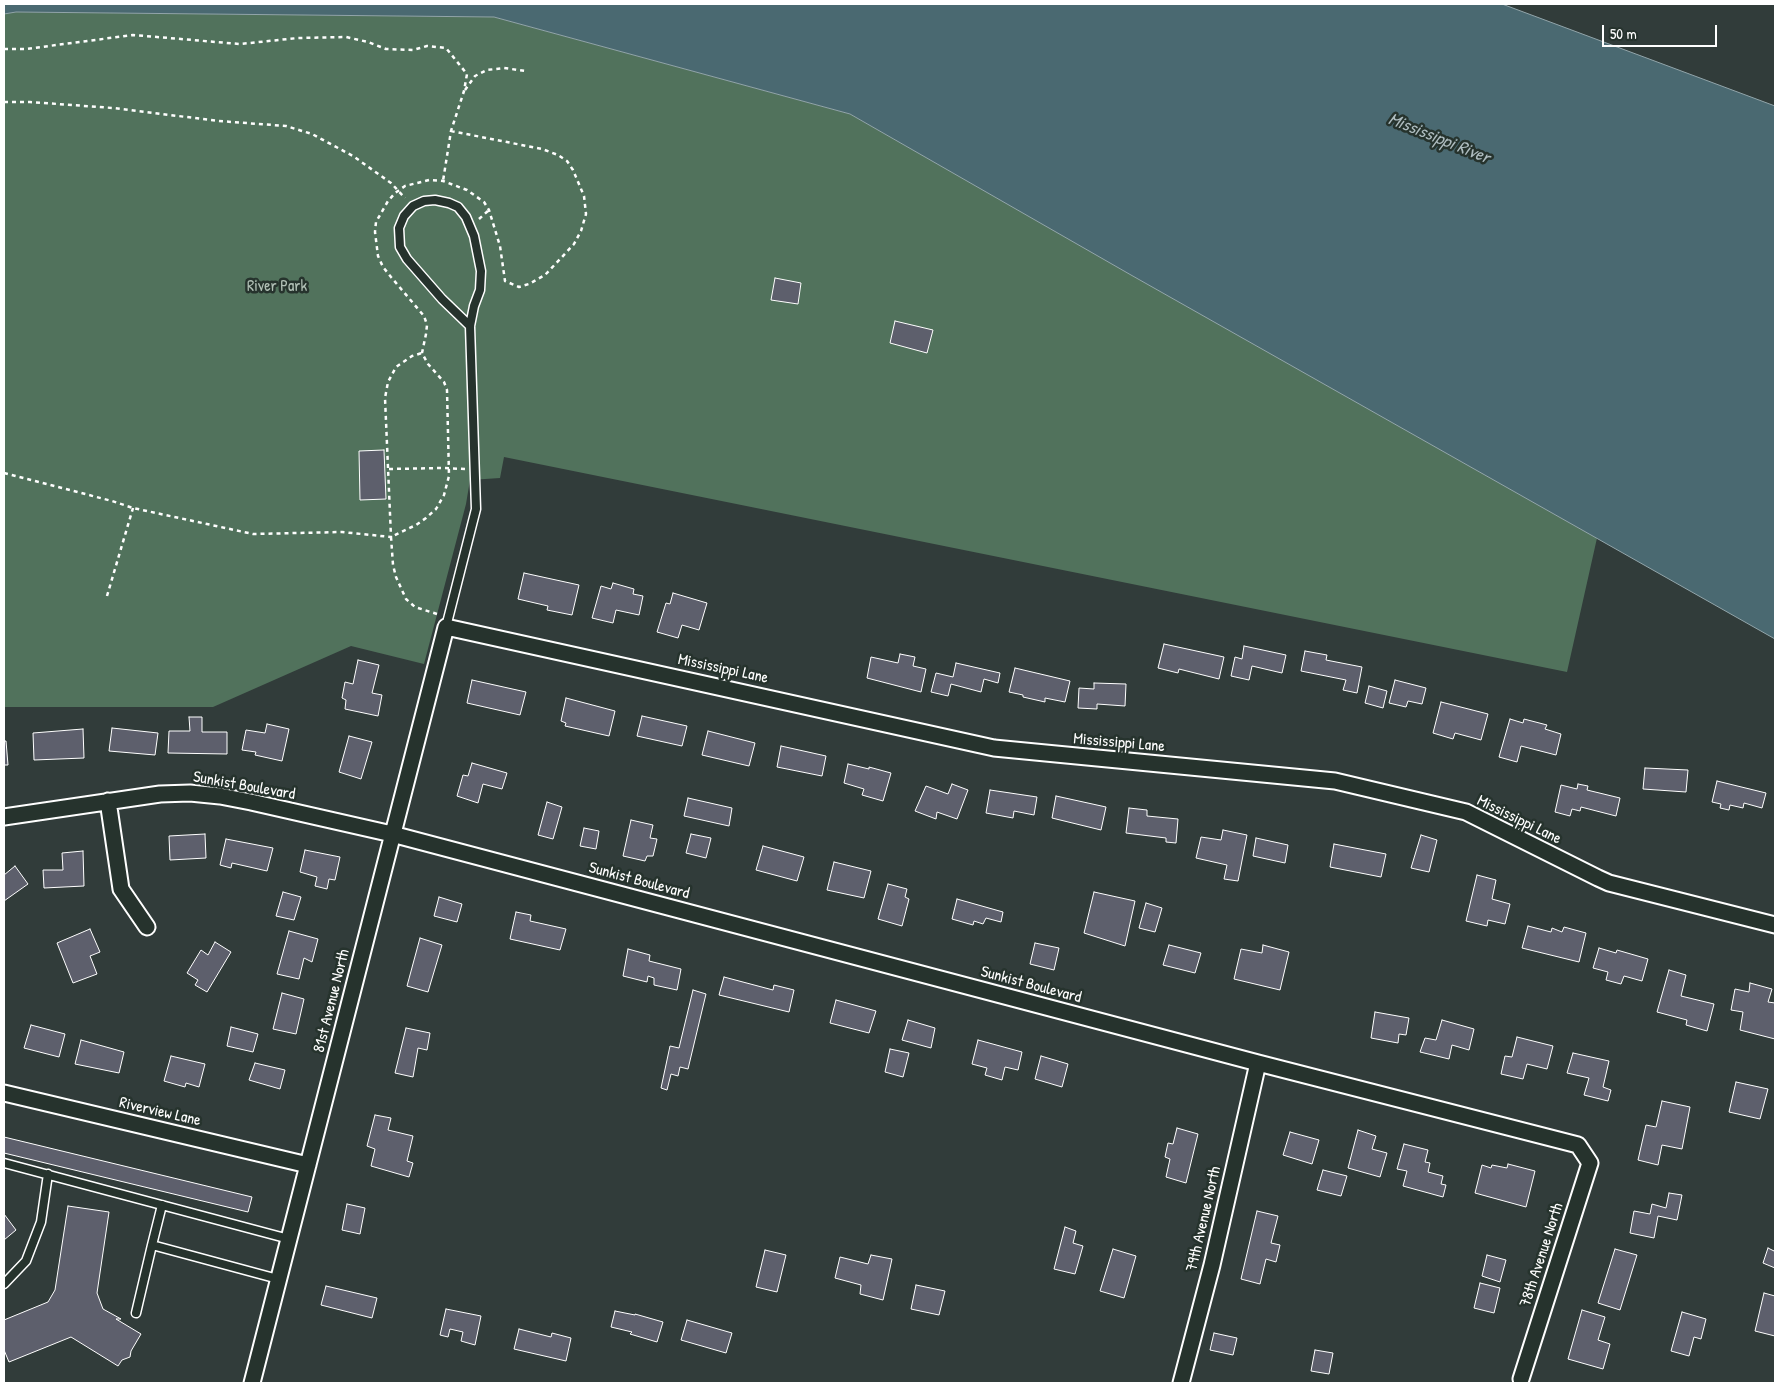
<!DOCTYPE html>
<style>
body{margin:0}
#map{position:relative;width:1779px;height:1387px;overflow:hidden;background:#313c3a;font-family:"Patrick Hand",sans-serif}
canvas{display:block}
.frame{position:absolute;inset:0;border:5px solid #fff;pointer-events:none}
.scale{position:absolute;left:1602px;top:25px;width:115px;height:22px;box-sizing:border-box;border:2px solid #fff;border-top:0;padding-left:6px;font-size:15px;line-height:18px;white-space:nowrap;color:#fff;-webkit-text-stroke:4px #26332d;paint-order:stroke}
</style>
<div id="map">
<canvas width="1779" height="1387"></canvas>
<div class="frame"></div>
<div class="scale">50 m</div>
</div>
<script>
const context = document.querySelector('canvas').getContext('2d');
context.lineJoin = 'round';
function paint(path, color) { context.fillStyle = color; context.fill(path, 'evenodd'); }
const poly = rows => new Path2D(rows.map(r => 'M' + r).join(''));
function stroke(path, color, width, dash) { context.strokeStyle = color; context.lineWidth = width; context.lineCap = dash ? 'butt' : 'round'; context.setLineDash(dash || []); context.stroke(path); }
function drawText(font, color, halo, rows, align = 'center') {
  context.font = font + ' "Patrick Hand",sans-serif'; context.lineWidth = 5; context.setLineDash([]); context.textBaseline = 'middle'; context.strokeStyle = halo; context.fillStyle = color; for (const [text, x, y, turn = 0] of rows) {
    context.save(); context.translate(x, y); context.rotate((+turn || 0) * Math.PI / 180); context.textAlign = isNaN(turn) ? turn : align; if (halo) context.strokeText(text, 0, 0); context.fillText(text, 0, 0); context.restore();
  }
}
paint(poly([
 [16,12,494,17,850,114,1597,538,1567,672,504,457,500,478,470,480,466,504,424,664,351,646,213,707,4,707,4,14]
]), '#51725c');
const water = poly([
 [4,4,1502,4,1775,106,1775,639,1131,275,850,114,494,17,16,12,4,14,4,4]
]);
paint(water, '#4a6971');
stroke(water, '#92a5aa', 1);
const building = poly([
 [775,278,801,283,798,304,771,300,775,278],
 [895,321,933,330,927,353,890,343,895,321],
 [384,450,386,499,360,500,359,451,384,450],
 [524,573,579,585,572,615,547,610,548,606,518,599,524,573],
 [613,583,634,589,633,594,643,596,639,615,616,610,613,623,592,618,601,586,611,589,613,583],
 [673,593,707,603,699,630,682,625,678,638,657,632,666,603,670,604,673,593],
 [1164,644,1224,657,1219,679,1179,669,1178,673,1158,668,1164,644],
 [1244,646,1286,655,1282,673,1252,666,1249,680,1231,676,1235,657,1242,659,1244,646],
 [1305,651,1327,655,1326,660,1362,667,1357,693,1343,690,1346,680,1301,671,1305,651],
 [900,654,915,657,913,666,926,669,921,692,867,678,871,657,898,663,900,654],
 [358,660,379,665,372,693,382,695,378,716,345,709,346,700,342,698,345,682,353,684,358,660],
 [956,663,1000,673,998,683,984,679,981,692,951,684,948,696,931,692,936,673,953,677,956,663],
 [1015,668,1070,681,1065,702,1045,698,1045,702,1023,697,1023,695,1009,692,1015,668],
 [472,680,526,692,520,715,467,703,472,680],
 [1395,680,1426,688,1422,704,1408,701,1406,707,1389,703,1395,680],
 [1094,683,1126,684,1125,706,1097,704,1097,709,1078,708,1079,688,1094,689,1094,683],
 [1369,686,1387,691,1383,708,1365,703,1369,686],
 [566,698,615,711,609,736,565,726,566,723,561,721,566,698],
 [1441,702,1488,714,1481,740,1455,733,1453,739,1433,733,1441,702],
 [642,716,687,726,682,746,637,736,642,716],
 [189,717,202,717,202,732,227,732,227,754,168,753,169,731,190,731,189,717],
 [1510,719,1523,723,1524,719,1547,725,1545,729,1561,734,1556,755,1521,746,1517,762,1499,757,1510,719],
 [267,724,289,729,282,761,255,755,256,752,242,750,246,730,265,733,267,724],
 [112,728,158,733,155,755,109,751,112,728],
 [83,729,84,758,34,760,33,733,83,729],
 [708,731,755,743,749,766,702,755,708,731],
 [349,736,372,742,361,779,339,772,349,736],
 [4,741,6,741,8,765,4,765,4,741],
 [781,746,826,756,822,776,777,767,781,746],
 [472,763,507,773,502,789,483,784,478,803,457,796,463,775,468,776,472,763],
 [848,764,869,769,869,767,891,773,883,801,862,795,864,789,844,783,848,764],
 [1645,768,1688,770,1686,792,1643,789,1645,768],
 [1717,781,1766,793,1762,808,1744,803,1743,808,1730,805,1729,810,1720,808,1721,804,1712,802,1717,781],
 [952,784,968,790,957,819,937,812,936,819,915,811,926,786,948,794,952,784],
 [1578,784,1588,786,1587,790,1620,798,1616,816,1581,807,1580,811,1572,809,1570,816,1555,812,1561,785,1577,789,1578,784],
 [990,790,1037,797,1034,815,1014,811,1013,818,986,813,990,790],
 [1056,796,1106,807,1101,830,1052,818,1056,796],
 [688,798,732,808,729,826,684,816,688,798],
 [547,802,562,807,553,839,538,835,547,802],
 [1129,808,1147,810,1147,816,1178,819,1176,843,1166,842,1166,838,1126,833,1129,808],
 [631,820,653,825,650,838,657,839,653,856,647,856,645,861,623,856,631,820],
 [584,828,599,831,596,849,580,846,584,828],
 [1223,830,1247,835,1238,881,1224,879,1227,865,1196,858,1201,837,1221,840,1223,830],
 [205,834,206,858,170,860,169,836,205,834],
 [691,834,711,838,706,858,686,853,691,834],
 [1421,835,1437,840,1429,872,1411,868,1421,835],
 [1256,838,1288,845,1285,863,1253,856,1256,838],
 [226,839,273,848,267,871,232,863,231,868,220,865,226,839],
 [1334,844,1386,854,1381,877,1330,867,1334,844],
 [763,846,804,857,797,881,756,870,763,846],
 [305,850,340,857,335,880,329,879,327,889,315,886,317,877,300,872,305,850],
 [83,851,84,886,44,888,43,870,63,870,62,853,83,851],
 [834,862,871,871,864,898,827,890,834,862],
 [15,866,28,884,4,901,4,875,15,866],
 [1477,875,1496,880,1492,899,1510,904,1505,924,1488,920,1487,926,1466,921,1477,875],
 [888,884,907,889,905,897,909,899,902,926,878,919,888,884],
 [283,892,301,897,294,920,276,916,283,892],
 [1094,892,1135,901,1125,946,1084,933,1094,892],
 [439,897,462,904,457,922,434,916,439,897],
 [957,899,1003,912,1001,922,986,918,983,924,974,921,973,925,952,919,957,899],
 [1146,903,1162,908,1155,932,1139,928,1146,903],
 [516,912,531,915,530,921,566,929,560,950,510,939,516,912],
 [1528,926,1551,932,1552,928,1562,932,1564,927,1586,933,1579,962,1522,948,1528,926],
 [90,929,100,952,90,956,97,974,73,983,57,943,90,929],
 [289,931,318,939,312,962,304,958,299,979,277,974,289,931],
 [420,938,442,945,428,992,407,986,420,938],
 [215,942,231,952,207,992,195,985,198,980,187,973,201,950,208,955,215,942],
 [1035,943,1059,948,1054,970,1030,964,1035,943],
 [1169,945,1201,953,1195,973,1163,965,1169,945],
 [1263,945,1289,952,1280,990,1234,979,1241,949,1262,953,1263,945],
 [1599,948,1616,953,1617,950,1648,959,1642,981,1624,976,1621,984,1606,980,1608,972,1593,968,1599,948],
 [628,949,650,955,649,961,681,969,677,990,654,985,654,978,648,976,647,982,623,976,628,949],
 [1669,970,1686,975,1681,996,1714,1004,1707,1031,1686,1025,1687,1020,1657,1012,1669,970],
 [724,977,773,990,774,985,794,990,789,1012,719,995,724,977],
 [1750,983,1772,989,1768,1002,1775,1003,1775,1039,1740,1030,1743,1012,1731,1010,1735,989,1749,992,1750,983],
 [693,990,706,994,688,1069,680,1067,678,1076,671,1074,667,1090,661,1088,670,1046,679,1048,693,990],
 [282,993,304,999,296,1034,273,1029,282,993],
 [836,1000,876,1011,869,1033,830,1023,836,1000],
 [1375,1012,1409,1018,1406,1035,1399,1034,1398,1043,1371,1038,1375,1012],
 [908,1020,935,1028,931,1048,902,1040,908,1020],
 [1442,1020,1474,1029,1469,1050,1452,1045,1449,1059,1420,1052,1425,1038,1436,1040,1442,1020],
 [31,1025,65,1034,59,1057,24,1048,31,1025],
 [231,1027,258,1034,253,1052,227,1046,231,1027],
 [406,1028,430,1033,427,1050,418,1048,413,1077,395,1073,406,1028],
 [1517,1037,1553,1046,1547,1069,1527,1064,1523,1079,1501,1074,1505,1056,1512,1057,1517,1037],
 [81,1040,124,1052,119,1073,75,1064,81,1040],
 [978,1040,1022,1052,1018,1070,1005,1067,1002,1080,985,1075,987,1068,972,1064,978,1040],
 [890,1049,909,1053,903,1077,885,1072,890,1049],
 [1573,1053,1609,1061,1603,1087,1611,1090,1608,1101,1584,1095,1589,1078,1567,1073,1573,1053],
 [171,1056,205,1064,199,1087,186,1083,185,1087,164,1081,171,1056],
 [1041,1056,1068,1064,1062,1087,1035,1079,1041,1056],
 [255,1063,285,1070,280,1089,249,1080,255,1063],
 [1736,1082,1768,1089,1760,1119,1729,1112,1736,1082],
 [1662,1101,1690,1107,1682,1149,1662,1145,1658,1165,1638,1160,1646,1125,1656,1127,1662,1101],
 [375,1115,391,1118,388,1130,413,1136,407,1161,413,1163,409,1177,371,1166,375,1149,367,1146,375,1115],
 [1177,1128,1198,1134,1186,1183,1166,1177,1170,1159,1165,1157,1168,1143,1173,1144,1177,1128],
 [1358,1130,1376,1136,1372,1149,1387,1153,1380,1177,1348,1168,1358,1130],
 [1290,1132,1319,1140,1312,1164,1283,1155,1290,1132],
 [4,1137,252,1197,248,1212,4,1153,4,1137],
 [1404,1144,1428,1150,1425,1162,1430,1163,1428,1172,1443,1176,1441,1184,1446,1185,1443,1197,1403,1186,1407,1171,1397,1169,1404,1144],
 [1508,1164,1535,1171,1526,1207,1475,1193,1482,1165,1491,1168,1492,1165,1507,1168,1508,1164],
 [1323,1170,1347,1176,1341,1196,1317,1190,1323,1170],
 [1669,1193,1682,1195,1677,1220,1658,1216,1654,1238,1630,1233,1634,1211,1650,1214,1652,1204,1666,1208,1669,1193],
 [347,1204,365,1208,360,1234,342,1230,347,1204],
 [68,1206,109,1212,97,1293,103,1309,121,1319,116,1319,141,1334,131,1351,130,1357,122,1360,118,1366,71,1337,9,1362,4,1350,4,1320,48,1302,55,1290,68,1206],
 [1257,1211,1278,1216,1271,1243,1280,1245,1276,1262,1266,1259,1260,1284,1241,1279,1257,1211],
 [4,1214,16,1230,4,1240,4,1214],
 [1065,1227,1076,1231,1073,1243,1083,1246,1075,1274,1054,1269,1065,1227],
 [1768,1248,1774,1251,1775,1248,1775,1268,1763,1263,1768,1248],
 [1113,1249,1136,1256,1124,1298,1100,1291,1113,1249],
 [1615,1249,1637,1255,1620,1310,1598,1303,1615,1249],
 [765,1250,786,1255,777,1292,756,1287,765,1250],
 [871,1255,892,1259,883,1300,860,1294,861,1285,835,1278,840,1257,868,1264,871,1255],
 [1487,1255,1506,1260,1500,1282,1482,1276,1487,1255],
 [1480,1283,1500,1288,1494,1313,1474,1308,1480,1283],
 [916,1285,945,1291,939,1315,911,1309,916,1285],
 [326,1286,377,1298,372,1318,321,1305,326,1286],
 [1764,1293,1775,1296,1775,1336,1755,1331,1764,1293],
 [446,1309,481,1316,475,1345,461,1341,463,1332,450,1329,448,1337,440,1335,446,1309],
 [1582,1310,1605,1317,1598,1340,1610,1344,1603,1369,1568,1359,1582,1310],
 [615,1311,635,1315,635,1314,663,1322,657,1342,630,1334,632,1332,611,1327,615,1311],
 [1682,1312,1706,1319,1701,1339,1694,1337,1689,1356,1671,1351,1682,1312],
 [687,1320,732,1333,726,1353,681,1340,687,1320],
 [519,1329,551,1337,552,1333,571,1338,566,1361,514,1349,519,1329],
 [1214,1333,1237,1338,1233,1355,1210,1350,1214,1333],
 [1315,1350,1333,1353,1329,1374,1311,1371,1315,1350]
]);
paint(building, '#5d5f6c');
stroke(building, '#fff', 1);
const service = poly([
 [446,627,476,509,470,326,474,306,480,290,481,271,474,236,466,217,458,207,449,203,435,200,424,201,413,206,404,216,399,228,400,247,407,259,442,299,470,326],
 [4,1163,289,1239],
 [162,1205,152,1245,278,1279],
 [4,1284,26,1261,41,1222,48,1174],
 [136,1313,152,1245]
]);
const minor = poly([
 [108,801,121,889,147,927],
 [4,817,160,794,190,793,220,796,251,802,392,834,1258,1063,1578,1145,1590,1163,1521,1379],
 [4,1093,308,1165],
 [252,1383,446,627,994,748,1335,781,1466,812,1598,878,1609,883,1775,925],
 [1181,1383,1212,1265,1258,1063]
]);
stroke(service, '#fff', 11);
stroke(minor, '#fff', 19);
stroke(poly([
 [4,49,26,49,133,35,240,44,298,38,346,37,368,42,386,49,413,50,427,46,446,48,467,74,464,91,451,131,443,181],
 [465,90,475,76,487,70,504,68,526,71],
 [4,102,30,102,113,108,219,121,286,126,312,134,353,156,391,183,405,198],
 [479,219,489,210],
 [389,469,443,468,465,469],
 [4,473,112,501,133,508,253,534,342,532,391,537,385,398,388,382,396,367,412,356,422,353],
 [107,596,133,508],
 [437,614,415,607,406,599,396,577,393,565,391,537,416,525,426,518,436,509,444,495,449,476,447,390,444,382,428,364,422,353,426,334,427,325,424,316,391,277,383,267,378,256,375,232,376,222,388,201,395,193,405,186,429,180,443,181,467,190,484,202,489,210,500,246,505,281,519,287,529,284,545,275,562,257,574,244,581,231,586,214,584,196,573,170,567,161,558,155,542,149,451,131]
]), '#fff', 2.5, [4, 4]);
stroke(service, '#26332d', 8);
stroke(minor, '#26332d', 15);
drawText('16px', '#b1c0b6', '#26332d', [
 ["River Park",277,287]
]);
drawText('16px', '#fff', '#26332d', [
 ["Mississippi Lane",723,669,12],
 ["Mississippi Lane",1119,743,5],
 ["Sunkist Boulevard",244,786,10],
 ["Mississippi Lane",1519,820,26],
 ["Sunkist Boulevard",639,881,15],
 ["Sunkist Boulevard",1031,985,15],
 ["81st Avenue North",332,1001,-76],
 ["Riverview Lane",160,1112,13],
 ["79th Avenue North",1204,1219,-77],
 ["78th Avenue North",1542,1255,-72]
]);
drawText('italic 18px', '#aebcbf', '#26332d', [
 ["Mississippi River",1439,139,22]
]);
</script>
